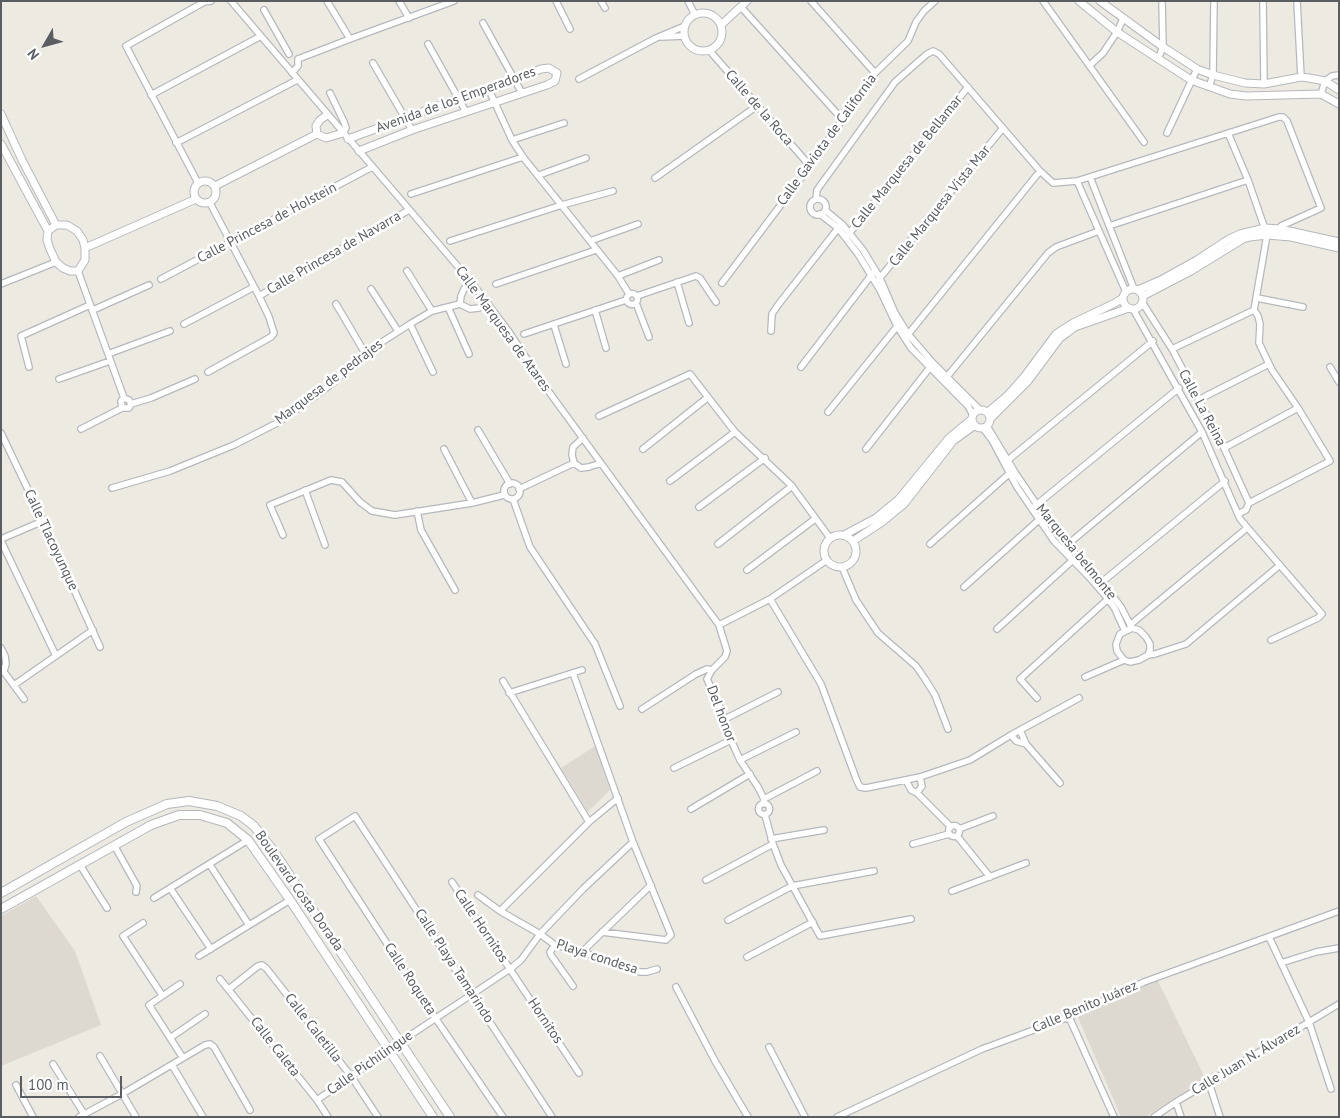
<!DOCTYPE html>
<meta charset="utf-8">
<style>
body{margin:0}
#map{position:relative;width:1340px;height:1118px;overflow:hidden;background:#edeae2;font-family:"PT Sans",sans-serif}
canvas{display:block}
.frame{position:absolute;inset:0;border:2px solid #5a5e63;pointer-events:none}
.north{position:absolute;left:20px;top:20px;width:50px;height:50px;-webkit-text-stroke:4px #fff;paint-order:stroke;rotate:232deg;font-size:14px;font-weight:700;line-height:20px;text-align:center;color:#5a5e63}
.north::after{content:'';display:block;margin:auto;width:18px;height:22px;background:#5a5e63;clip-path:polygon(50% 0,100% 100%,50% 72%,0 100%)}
.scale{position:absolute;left:20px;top:1076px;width:102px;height:22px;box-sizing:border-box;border:2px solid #5a5e63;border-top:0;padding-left:6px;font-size:15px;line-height:18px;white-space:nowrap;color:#5a5e63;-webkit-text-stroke:4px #fff;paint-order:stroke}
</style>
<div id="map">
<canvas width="1340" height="1118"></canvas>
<div class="frame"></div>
<div class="north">N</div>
<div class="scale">100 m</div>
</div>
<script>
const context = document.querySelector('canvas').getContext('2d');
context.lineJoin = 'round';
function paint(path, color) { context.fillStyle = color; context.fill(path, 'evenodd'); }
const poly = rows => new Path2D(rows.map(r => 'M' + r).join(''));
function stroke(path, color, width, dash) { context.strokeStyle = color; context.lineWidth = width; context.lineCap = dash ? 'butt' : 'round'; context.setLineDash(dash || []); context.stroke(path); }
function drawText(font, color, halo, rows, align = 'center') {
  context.font = font + ' "PT Sans",sans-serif'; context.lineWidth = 5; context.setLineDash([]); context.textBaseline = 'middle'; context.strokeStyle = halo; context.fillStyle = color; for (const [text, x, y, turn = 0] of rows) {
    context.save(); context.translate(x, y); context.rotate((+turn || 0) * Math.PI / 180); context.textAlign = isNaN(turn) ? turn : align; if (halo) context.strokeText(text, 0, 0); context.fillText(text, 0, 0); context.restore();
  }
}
paint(poly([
 [595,746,610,790,588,812,561,768],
 [36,896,75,951,101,1025,1,1066,1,916],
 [1157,979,1205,1078,1146,1117,1121,1117,1077,1015]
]), '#ddd9d0');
const minor = poly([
 [231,1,472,283,509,332,544,385,719,625,727,651,725,657,712,670,707,679,725,719,731,740,740,760,758,787,764,799,763,804],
 [327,1,350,39],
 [399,1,409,18],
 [556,1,570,29],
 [601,1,605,8],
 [688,1,695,15],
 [811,1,875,73],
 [1043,1,1144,142],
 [1263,1,1264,84],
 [1297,1,1301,77],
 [741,7,842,119],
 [264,10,289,54],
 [483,23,522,93],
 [661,37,684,36],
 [428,44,466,112],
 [709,50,810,166],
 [298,59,350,39,454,1],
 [1158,59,1163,47,1162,1],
 [373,63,412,130],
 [1090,65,1103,53,1117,32,1123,19],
 [292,73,298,66,298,59],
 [579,79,656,38,685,26],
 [1209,87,1213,75,1214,1],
 [489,90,512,140,523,157,618,276,629,294],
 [330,93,344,122,346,128,343,133],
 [1321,94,1325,81,1332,76,1339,75],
 [151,95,261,36],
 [1167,133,1197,69],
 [1228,133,1248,180,1267,235,1254,310,1258,316,1260,324,1259,343,1272,370,1298,408,1330,461,1249,503],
 [512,140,564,123],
 [176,143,297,80],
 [539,175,586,158],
 [1090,177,1134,289],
 [655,178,757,106],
 [1077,181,1126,292],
 [198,183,126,46,204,2,211,1],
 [411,194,523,157],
 [816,199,817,190,895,82,927,54,933,51,939,54,1040,171,1053,183,1077,181,1279,117,1283,117,1287,121,1321,208,1281,226,1280,229],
 '810 207a8 8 0 1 1 16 0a8 8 0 1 1-16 0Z',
 [825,210,842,224,863,250,880,278,895,313,908,334,933,363,980,410],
 [820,214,838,228,858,254,880,290,897,326,911,348,968,406,973,415],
 [1109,226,1248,180],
 [847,236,968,87],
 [450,241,562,205,613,191],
 [590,241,638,224],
 [78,271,124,398],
 [407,271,432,311],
 [618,276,659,260],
 [161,279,372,167],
 [879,279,1003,128],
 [677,282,689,323],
 [722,283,810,166,875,73,908,41,916,22,924,11,935,1],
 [1,284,56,262],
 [496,284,596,250],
 [371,289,398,331],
 '626.5 299a5.5 5.5 0 1 1 11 0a5.5 5.5 0 1 1-11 0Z',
 [259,296,409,210],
 [637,296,696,276,700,278,716,302],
 [1257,298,1303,307],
 [1142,302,1172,349,1224,448,1249,503,1246,510,1238,514],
 [636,303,649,337],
 [336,304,365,353],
 [460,304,470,309,479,308,488,303],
 [460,304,461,296,464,289,472,283],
 [448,307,469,354],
 [1133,309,1202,432,1240,519,1322,614,1318,618,1271,640],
 [93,310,149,285],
 [595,310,606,348],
 [184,324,254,287],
 [410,324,433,372],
 [554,325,566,364],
 [771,331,772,314,778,305,839,227],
 [524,334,626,300],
 [906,337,1040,171],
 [1172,349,1254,310],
 [108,354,170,331],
 [29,367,21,336,90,305],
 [801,367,873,273],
 [1330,367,1339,382],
 [208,372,271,337,274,333,269,317,259,296,210,203],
 [946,378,1048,253,1056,247,1099,231],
 [59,379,110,361],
 [1198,400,1269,364],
 [131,404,151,398,195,379],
 [828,412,899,324],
 [599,416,690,374,735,432,792,486,830,538],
 [987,426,1016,474,1044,515,1067,545,1102,582,1121,607,1132,628],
 [983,428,992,440,1017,487,1054,541,1090,578,1108,599,1115,609,1125,631],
 [81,429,122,408,129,408,131,404,129,400,124,398,121,401,122,408],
 [478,430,510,484],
 [1,433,43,521,100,647],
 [583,438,573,447,572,455,574,463,581,468,589,467,601,463],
 [1224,448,1298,408],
 [444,449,472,503],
 [643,449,707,398],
 [866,449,931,366],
 [1008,460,1153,341],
 [670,481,735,432],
 '504 491a8 8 0 1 1 16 0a8 8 0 1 1-16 0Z',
 [112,488,170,471,234,445,279,422,329,386,365,353,410,324,432,311,460,304],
 [519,489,574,463],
 [305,490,325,545],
 [513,499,530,547,595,644,620,706],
 [1035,506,1179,388],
 [699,507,765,458],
 [417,511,421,530,455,590],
 [283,535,270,505,331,480,342,482,360,502,372,511,395,515,472,503,504,495],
 [1,539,43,521],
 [1,541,56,656],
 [718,544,792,486],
 [930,544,1011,472],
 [1067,545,1202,432],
 [842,567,856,600,878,633,916,666,925,679,935,695,948,729],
 [747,570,815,519],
 [1102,582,1225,481],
 [964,587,1041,518],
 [770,599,821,684,857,781,860,787,866,788,920,777,970,760,1011,735,1079,698],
 [719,625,770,599,827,560],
 [1130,625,1247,528],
 [997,629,1074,559],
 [1,648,5,656,6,664,4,671],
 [1124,660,1117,651,1116,644,1120,634,1132,628,1139,630,1146,637,1150,644,1150,650,1148,655],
 [1,668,24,699],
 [573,673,633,842,671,935,666,940,602,932],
 [1085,677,1124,660,1130,662,1139,660,1148,655,1155,654,1186,644,1280,565],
 [503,681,589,822],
 [14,685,93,630],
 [509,693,582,670],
 [1037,698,1020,679,1109,598],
 [642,709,696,674,707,669,712,670],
 [725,719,778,692],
 [1020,730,1026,744,1060,783],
 [1011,735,1016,741,1026,744],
 [740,760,796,732],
 [674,768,731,740],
 [906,780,911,790,917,793,951,827],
 [917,793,922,786,920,777],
 [764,799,817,771],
 '758.5 809a5.5 5.5 0 1 1 11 0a5.5 5.5 0 1 1-11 0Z',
 [691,809,750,774],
 [765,815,773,844,781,865,820,936,911,919],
 '948.5 831a5.5 5.5 0 1 1 11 0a5.5 5.5 0 1 1-11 0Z',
 [959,829,993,816],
 [957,836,990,877],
 [771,839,824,830],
 [913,844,949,834],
 [114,845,137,886,136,892],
 [80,865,107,908],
 [210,865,249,925],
 [706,880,773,844],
 [452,882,579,1073],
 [170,888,211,949],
 [952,891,1026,863],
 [478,895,500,911,540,934,555,945,580,951,640,972,647,972,657,969],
 [154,898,248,840],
 [500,911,589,822,618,798],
 [728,920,792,886,874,871],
 [143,923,123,936,162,995],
 [1269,937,1309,1022,1331,1089],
 [555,945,550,952,551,955,573,986],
 [580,951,584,950,651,885],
 [199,956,290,900],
 [747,957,813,922],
 [1281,963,1316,952,1339,948],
 [220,979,317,1100,328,1117],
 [180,984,149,1005,183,1058],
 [676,987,715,1061,748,1117],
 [229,989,258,966,262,965,266,968,351,1076,378,1117],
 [1069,1017,1114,1117],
 [170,1038,205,1014],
 [769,1047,805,1117],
 [100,1056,136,1117],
 [53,1064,84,1114],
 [172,1065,203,1117],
 [1209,1083,1220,1117],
 [16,1085,33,1117],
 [317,1100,400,1042,510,969,521,960,540,934,583,889,633,842],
 [1176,1102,1181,1117],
 [79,1117,122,1094,205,1045,210,1044,214,1047,250,1110],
 [503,1117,436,1019,319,839,355,816,552,1117],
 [837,1117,982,1049,1069,1017,1144,982,1339,911],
 [1154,1117,1176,1102,1339,1004]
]);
const tertiary = poly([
 [1079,1,1117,32,1191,80,1230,94,1246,96,1321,94,1339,104],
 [1100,1,1163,47,1197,69,1213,75,1245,83,1264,84,1301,77,1309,78,1325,81,1339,90],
 '684 32a19 19 0 1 1 38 0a19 19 0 1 1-38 0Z',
 [721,25,747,1],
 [1,114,22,160,56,225],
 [317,134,326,138,343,133],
 [317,134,316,126,320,120,327,115],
 [348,139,460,98,489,90,541,69,549,68,557,73,555,81,547,85,412,130,359,151],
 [1,144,48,231],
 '194 192a11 11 0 1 1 22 0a11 11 0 1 1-22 0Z',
 [215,186,317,134],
 [56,225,67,225,77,231,83,240,85,248,85,260,78,271,70,271,63,268,56,262,50,249,47,240,48,231,56,225],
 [85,248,196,199],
 '1123 299a10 10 0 1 1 20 0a10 10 0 1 1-20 0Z',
 [1138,290,1161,280,1197,260,1229,239,1240,234,1265,228,1280,229,1339,242],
 [1143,296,1191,271,1243,239,1250,237,1267,235,1291,237,1339,248],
 '972 419a9 9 0 1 1 18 0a9 9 0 1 1-18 0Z',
 [988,412,1007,396,1024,377,1056,334,1073,323,1113,304,1123,298],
 [991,418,1028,381,1060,338,1067,333,1075,327,1129,308],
 '824 551a16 16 0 1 1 32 0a16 16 0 1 1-32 0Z',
 [844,535,876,518,898,500,949,438,972,419],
 [853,541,882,522,904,504,953,441,975,425]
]);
const secondary = poly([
 [1,893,126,822,167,804,189,801,217,806,241,816,254,826,273,850,450,1117],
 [1,909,151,825,179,815,200,815,227,823,248,840,290,900,433,1117]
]);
stroke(minor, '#b5b8bc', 8);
stroke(tertiary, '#b5b8bc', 9);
stroke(secondary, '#b4b7bc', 10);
stroke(minor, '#fff', 5.5);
stroke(tertiary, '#fff', 7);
stroke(secondary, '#fff', 8);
drawText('14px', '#5a5e63', '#fff', [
 ["Avenida de los Emperadores",456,100,-20],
 ["Calle de la Roca",759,108,49],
 ["Calle Gaviota de California",827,140,-54],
 ["Calle Marquesa de Bellamar",907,162,-51],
 ["Calle Marquesa Vista Mar",940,206,-51],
 ["Calle Princesa de HoIstein",267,223,-28],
 ["Calle Princesa de Navarra",334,253,-30],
 ["Calle Marquesa de Atares",503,329,54],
 ["Marquesa de pedrajes",329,382,-37],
 ["Calle La Reina",1202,408,62],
 ["Calle Tlacoyunque",51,540,65],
 ["Marquesa belmonte",1076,552,51],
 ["Del honor",721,714,69],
 ["Boulevard Costa Dorada",299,891,55],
 ["Calle Hornitos",481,926,56],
 ["Playa condesa",597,957,18],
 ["Calle Playa Tamarindo",454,966,57],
 ["Calle Roqueta",410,979,57],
 ["Calle Benito Juárez",1085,1007,-23],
 ["Hornitos",545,1021,56],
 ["Calle Caletilla",313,1028,52],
 ["Calle Caleta",275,1047,52],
 ["Calle Juan N. Álvarez",1246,1060,-31],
 ["Calle Pichilingue",370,1063,-35]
]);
</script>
